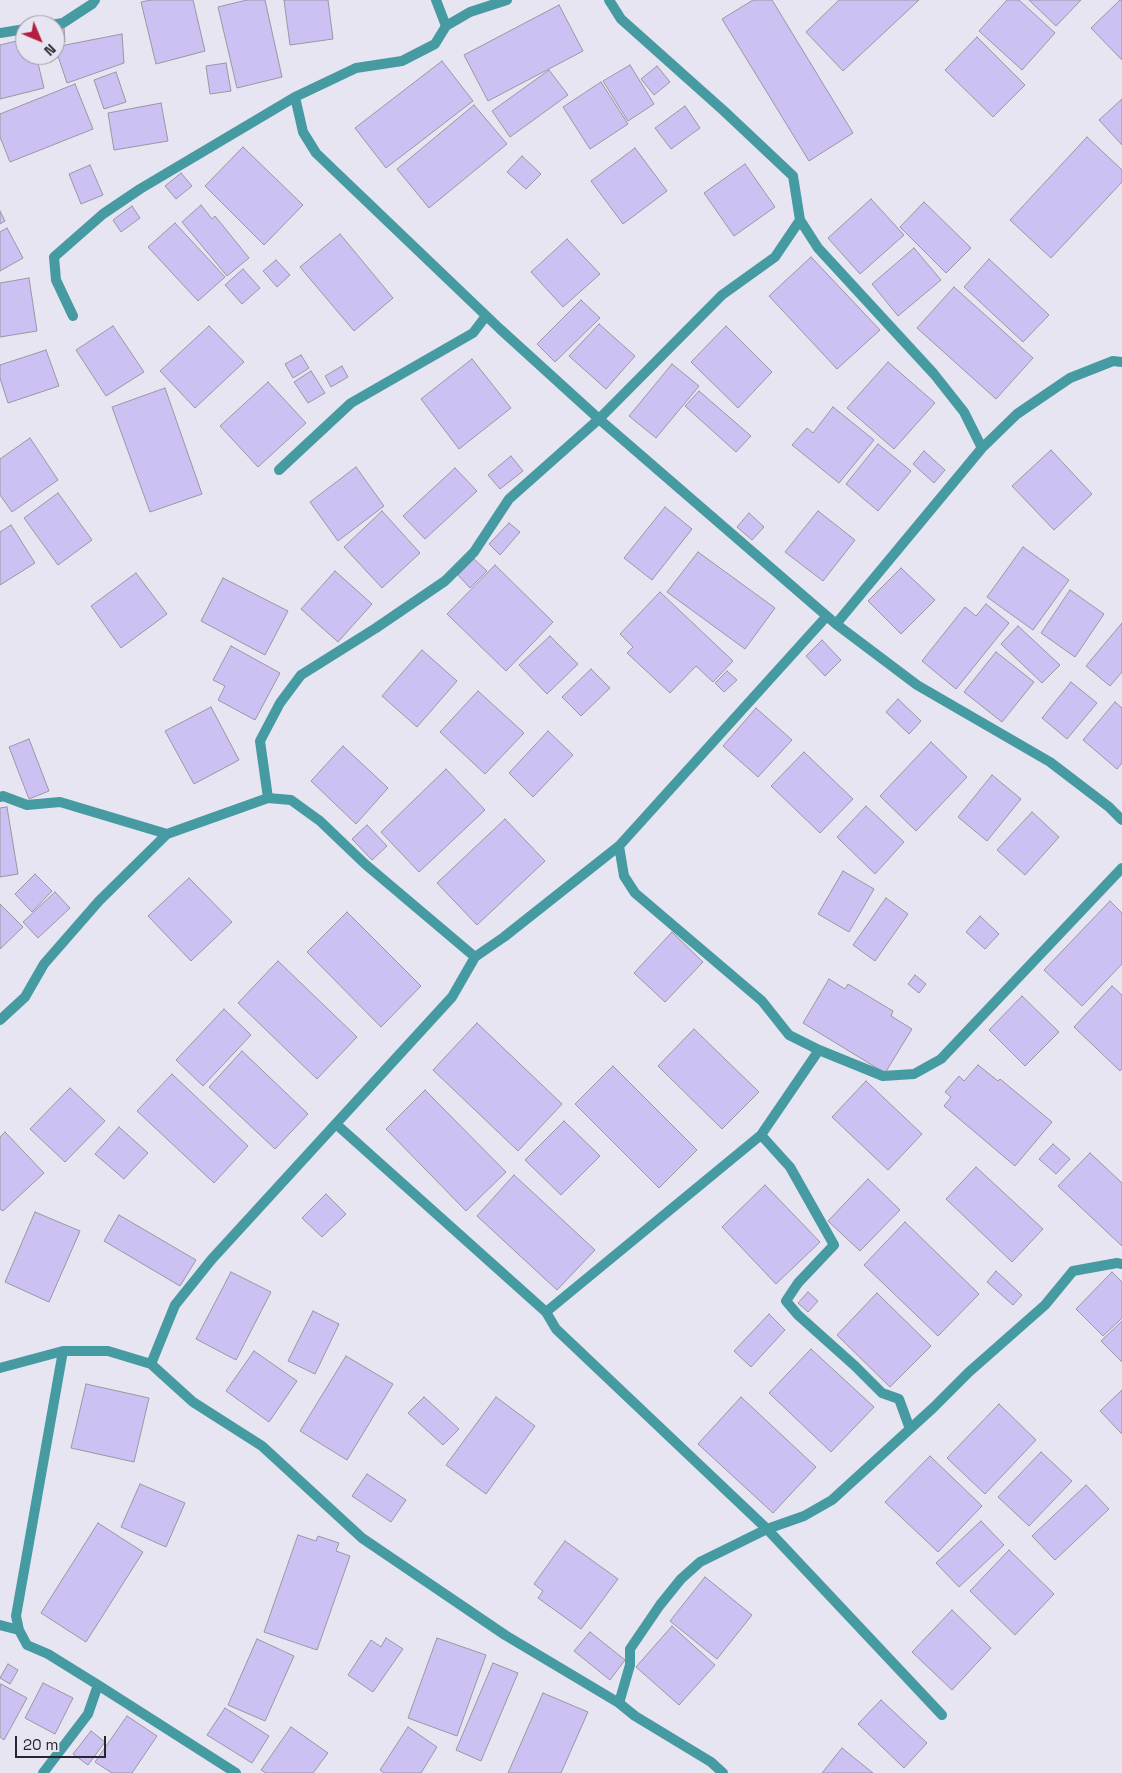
<!DOCTYPE html>
<style>
body{margin:0}
#map{position:relative;width:1122px;height:1773px;overflow:hidden;background:#e7e5f1;font-family:"Space Grotesk",sans-serif}
canvas{display:block}
.north{position:absolute;left:15px;top:15px;width:50px;height:50px;box-sizing:border-box;background:#e7e5f1;border:1px solid #9a99a1;border-radius:50%;rotate:135deg;font-size:14px;font-weight:700;line-height:20px;text-align:center;color:#27262a}
.north::after{content:'';display:block;margin:auto;width:18px;height:22px;background:#b3203f;clip-path:polygon(50% 0,100% 100%,50% 72%,0 100%)}
.scale{position:absolute;left:15px;top:1736px;width:91px;height:22px;box-sizing:border-box;border:2px solid #27262a;border-top:0;padding-left:6px;font-size:15px;line-height:18px;white-space:nowrap;color:#27262a;-webkit-text-stroke:4px #e7e5f1;paint-order:stroke}
</style>
<div id="map">
<canvas width="1122" height="1773"></canvas>
<div class="north">N</div>
<div class="scale">20 m</div>
</div>
<script>
const context = document.querySelector('canvas').getContext('2d');
context.lineJoin = 'round';
function paint(path, color) { context.fillStyle = color; context.fill(path, 'evenodd'); }
const poly = rows => new Path2D(rows.map(r => 'M' + r).join(''));
function stroke(path, color, width, dash) { context.strokeStyle = color; context.lineWidth = width; context.lineCap = dash ? 'butt' : 'round'; context.setLineDash(dash || []); context.stroke(path); }
const building = poly([
 [151,0,193,0,205,51,156,64,141,2,151,0],
 [247,0,265,0,282,77,237,88,218,7,247,0],
 [284,0,328,0,333,39,290,45,284,0],
 [753,0,772,0,853,133,809,161,722,19,753,0],
 [839,0,919,0,843,71,806,32,839,0],
 [1007,0,1019,0,1055,33,1022,70,979,31,1007,0],
 [1029,0,1081,0,1056,26,1029,0],
 [1120,0,1122,0,1122,60,1091,28,1120,0],
 [559,5,583,51,488,101,464,55,559,5],
 [64,28,65,42,55,43,55,29,64,28],
 [122,34,124,63,67,83,55,47,122,34],
 [977,37,1025,85,993,117,945,70,977,37],
 [25,39,25,55,36,55,44,88,0,99,0,45,25,39],
 [442,61,473,101,386,168,355,128,442,61],
 [226,63,231,91,210,94,206,66,226,63],
 [630,65,654,104,628,121,603,81,630,65],
 [657,66,670,82,654,95,641,79,657,66],
 [549,70,568,95,510,137,492,111,549,70],
 [116,72,126,102,104,109,94,80,116,72],
 [601,82,628,124,590,149,563,107,601,82],
 [75,84,93,129,10,162,0,137,0,114,75,84],
 [1122,99,1122,145,1099,120,1122,99],
 [161,103,168,141,114,150,108,113,161,103],
 [474,105,507,144,429,208,397,169,474,105],
 [685,106,700,128,671,149,655,128,685,106],
 [1087,137,1122,170,1122,182,1051,258,1010,220,1087,137],
 [243,147,303,205,264,245,205,186,243,147],
 [635,148,667,191,623,224,591,181,635,148],
 [522,156,541,174,526,189,507,172,522,156],
 [745,164,775,207,734,236,704,193,745,164],
 [90,165,103,195,81,204,69,174,90,165],
 [181,173,192,186,176,199,165,186,181,173],
 [871,199,904,235,860,274,828,238,871,199],
 [924,202,971,248,946,273,900,227,924,202],
 [201,205,212,219,215,216,249,258,227,276,182,222,201,205],
 [132,206,140,218,121,232,113,220,132,206],
 [0,211,5,221,0,224,0,211],
 [175,223,225,277,198,301,148,247,175,223],
 [7,228,23,258,0,271,0,232,7,228],
 [340,234,393,298,354,331,300,267,340,234],
 [567,239,600,274,563,307,531,272,567,239],
 [914,248,941,280,898,316,872,284,914,248],
 [811,257,880,330,837,369,769,296,811,257],
 [989,259,1049,315,1023,342,964,287,989,259],
 [276,260,290,275,277,287,263,271,276,260],
 [243,269,260,288,242,304,225,285,243,269],
 [29,278,37,331,0,337,0,283,29,278],
 [954,287,1033,358,996,399,917,328,954,287],
 [581,300,600,318,555,362,537,344,581,300],
 [599,324,635,356,606,389,569,356,599,324],
 [113,326,144,372,106,396,76,350,113,326],
 [209,326,244,362,195,408,160,371,209,326],
 [726,326,772,372,738,408,691,362,726,326],
 [46,350,59,386,8,403,0,378,0,365,46,350],
 [301,355,309,368,293,378,285,364,301,355],
 [472,359,511,408,459,449,421,399,472,359],
 [888,362,935,403,894,449,847,408,888,362],
 [672,364,699,386,656,438,629,416,672,364],
 [342,366,348,377,331,387,325,376,342,366],
 [311,371,325,393,308,403,294,382,311,371],
 [268,382,306,423,258,467,220,426,268,382],
 [165,388,202,494,150,512,112,407,165,388],
 [699,391,751,436,736,452,685,406,699,391],
 [833,407,874,440,839,483,792,445,807,428,813,433,833,407],
 [30,438,58,480,12,512,0,495,0,459,30,438],
 [878,444,911,471,878,511,846,484,878,444],
 [1051,450,1092,494,1054,530,1012,486,1051,450],
 [924,451,945,470,934,483,913,464,924,451],
 [511,456,523,471,500,489,488,475,511,456],
 [356,467,384,506,338,541,310,502,356,467],
 [455,468,477,491,425,539,403,516,455,468],
 [58,493,92,540,58,565,24,518,58,493],
 [665,507,692,529,652,580,624,558,665,507],
 [382,511,420,553,382,588,344,547,382,511],
 [818,511,855,540,823,581,785,552,818,511],
 [749,513,764,527,752,540,737,527,749,513],
 [509,523,520,532,500,555,489,544,509,523],
 [11,525,35,563,0,585,0,532,11,525],
 [1023,547,1069,580,1033,630,987,597,1023,547],
 [698,552,775,608,745,649,667,592,698,552],
 [474,559,487,571,470,588,458,575,474,559],
 [495,565,553,622,506,671,447,614,495,565],
 [901,568,935,600,901,634,868,601,901,568],
 [335,571,372,604,338,642,301,609,335,571],
 [136,573,167,614,121,648,91,606,136,573],
 [223,578,288,611,265,655,201,621,223,578],
 [1070,590,1104,614,1075,657,1041,633,1070,590],
 [660,592,733,661,713,682,696,666,670,693,627,653,633,647,620,634,660,592],
 [986,604,1009,623,956,689,922,661,965,607,976,616,986,604],
 [1122,623,1122,672,1110,686,1086,666,1122,623],
 [1018,626,1060,665,1042,683,1001,644,1018,626],
 [550,636,578,664,547,694,519,665,550,636],
 [822,640,841,660,825,676,806,656,822,640],
 [231,646,280,673,255,720,218,700,225,686,213,680,231,646],
 [422,650,457,681,417,727,382,696,422,650],
 [996,652,1034,682,1002,722,964,692,996,652],
 [591,669,610,688,581,716,562,697,591,669],
 [727,671,737,680,724,692,715,683,727,671],
 [1071,682,1097,703,1067,739,1042,718,1071,682],
 [478,691,524,733,485,774,440,732,478,691],
 [898,699,921,721,909,734,886,712,898,699],
 [1115,702,1122,708,1122,763,1117,769,1083,740,1115,702],
 [211,707,239,760,194,784,165,731,211,707],
 [756,708,792,740,758,777,723,746,756,708],
 [548,731,573,755,533,797,509,773,548,731],
 [29,739,49,791,29,799,9,747,29,739],
 [931,742,967,777,916,831,880,796,931,742],
 [343,746,388,788,356,824,311,781,343,746],
 [804,752,853,799,820,833,771,786,804,752],
 [446,769,485,810,419,872,381,832,446,769],
 [992,775,1021,799,987,841,958,817,992,775],
 [866,806,904,842,875,874,837,837,866,806],
 [7,807,18,874,0,877,0,808,7,807],
 [1032,812,1059,837,1025,875,997,850,1032,812],
 [505,819,545,861,477,925,437,883,505,819],
 [367,825,387,846,372,860,352,839,367,825],
 [843,871,874,889,849,932,818,914,843,871],
 [35,874,52,891,32,912,15,894,35,874],
 [189,878,232,922,191,961,148,916,189,878],
 [55,892,70,908,38,938,23,922,55,892],
 [886,898,908,914,875,961,853,945,886,898],
 [1110,901,1122,913,1122,964,1082,1006,1044,970,1110,901],
 [0,904,23,927,0,949,0,904],
 [347,912,421,986,381,1027,307,952,347,912],
 [980,916,999,934,985,949,966,932,980,916],
 [672,932,703,962,665,1002,634,973,672,932],
 [278,961,357,1037,317,1079,238,1003,278,961],
 [915,975,926,984,919,993,908,984,915,975],
 [829,979,845,989,848,984,893,1011,891,1016,912,1029,885,1073,803,1023,829,979],
 [1112,986,1122,995,1122,1069,1120,1071,1074,1027,1112,986],
 [1022,996,1059,1032,1025,1066,989,1030,1022,996],
 [224,1009,251,1035,203,1086,176,1060,224,1009],
 [477,1023,562,1104,518,1151,433,1070,477,1023],
 [694,1029,759,1092,722,1129,658,1066,694,1029],
 [242,1051,308,1114,275,1149,209,1087,242,1051],
 [978,1065,998,1081,1000,1079,1052,1122,1015,1166,944,1106,951,1097,945,1092,959,1076,964,1081,978,1065],
 [613,1066,697,1150,659,1188,575,1104,613,1066],
 [172,1074,248,1146,214,1183,137,1111,172,1074],
 [866,1081,922,1134,888,1170,832,1117,866,1081],
 [70,1088,105,1121,65,1162,30,1129,70,1088],
 [425,1090,506,1172,466,1211,386,1129,425,1090],
 [564,1121,600,1156,561,1195,525,1160,564,1121],
 [119,1127,148,1153,124,1179,95,1154,119,1127],
 [5,1132,44,1173,3,1211,0,1209,0,1137,5,1132],
 [1053,1144,1070,1159,1056,1174,1039,1159,1053,1144],
 [1090,1153,1122,1183,1122,1246,1058,1186,1090,1153],
 [976,1167,1043,1229,1012,1262,946,1199,976,1167],
 [514,1175,595,1250,557,1290,477,1216,514,1175],
 [868,1179,900,1210,860,1251,828,1221,868,1179],
 [765,1185,820,1242,776,1284,722,1227,765,1185],
 [326,1194,346,1214,322,1237,302,1218,326,1194],
 [35,1212,80,1231,49,1302,5,1282,35,1212],
 [119,1215,196,1260,180,1286,104,1241,119,1215],
 [905,1222,979,1294,938,1336,864,1265,905,1222],
 [996,1271,1022,1295,1013,1305,987,1282,996,1271],
 [231,1272,271,1292,236,1360,196,1339,231,1272],
 [1112,1272,1122,1282,1122,1318,1103,1336,1076,1309,1112,1272],
 [808,1292,818,1301,808,1312,798,1303,808,1292],
 [877,1293,931,1346,890,1387,837,1335,877,1293],
 [313,1311,339,1324,315,1374,288,1361,313,1311],
 [769,1314,785,1330,751,1367,734,1351,769,1314],
 [1122,1321,1122,1362,1101,1341,1122,1321],
 [811,1349,874,1407,831,1452,769,1393,811,1349],
 [254,1351,297,1381,269,1422,226,1391,254,1351],
 [346,1356,393,1384,347,1460,300,1431,346,1356],
 [86,1384,149,1398,134,1462,71,1448,86,1384],
 [1122,1390,1122,1434,1100,1411,1122,1390],
 [424,1397,459,1429,443,1445,408,1413,424,1397],
 [496,1397,535,1426,486,1494,446,1465,496,1397],
 [741,1397,816,1467,773,1513,698,1444,741,1397],
 [999,1404,1036,1440,985,1494,947,1458,999,1404],
 [1041,1452,1072,1481,1029,1526,998,1497,1041,1452],
 [930,1456,982,1506,938,1552,885,1502,930,1456],
 [367,1474,406,1500,391,1522,352,1496,367,1474],
 [140,1484,185,1503,166,1547,121,1527,140,1484],
 [1086,1485,1109,1509,1055,1560,1032,1536,1086,1485],
 [981,1521,1004,1545,959,1587,936,1563,981,1521],
 [98,1523,143,1552,86,1642,41,1613,98,1523],
 [298,1535,316,1541,318,1536,339,1543,336,1551,350,1556,317,1650,264,1632,298,1535],
 [565,1541,618,1579,581,1629,538,1598,543,1591,534,1584,565,1541],
 [1009,1550,1054,1594,1015,1635,970,1591,1009,1550],
 [705,1577,752,1615,717,1659,670,1621,705,1577],
 [952,1610,991,1648,952,1690,912,1652,952,1610],
 [672,1626,715,1665,679,1705,636,1667,672,1626],
 [590,1632,625,1660,610,1680,574,1651,590,1632],
 [386,1638,403,1649,373,1692,348,1675,371,1640,381,1647,386,1638],
 [437,1638,486,1655,457,1736,408,1718,437,1638],
 [257,1639,294,1656,265,1721,228,1705,257,1639],
 [493,1663,518,1673,481,1761,456,1750,493,1663],
 [8,1664,18,1670,10,1684,0,1678,8,1664],
 [43,1683,73,1698,55,1734,25,1718,43,1683],
 [1,1684,27,1698,4,1740,0,1737,0,1687,1,1684],
 [543,1693,588,1712,561,1773,508,1773,543,1693],
 [881,1700,927,1743,904,1768,858,1724,881,1700],
 [225,1708,269,1736,252,1763,207,1735,225,1708],
 [127,1716,157,1736,132,1773,112,1773,95,1762,127,1716],
 [291,1727,328,1753,313,1773,266,1773,261,1770,291,1727],
 [408,1727,437,1747,421,1773,384,1773,380,1770,408,1727],
 [91,1731,105,1742,88,1765,73,1754,91,1731],
 [842,1748,858,1761,873,1773,822,1773,842,1748]
]);
paint(building, '#cdc1f4');
stroke(building, '#9997a2', 1);
stroke(poly([
 [436,0,446,26],
 [609,0,621,19,724,111,793,176,800,220,818,248,934,374,964,412,982,448],
 [50,25,63,23,92,4,95,0],
 [0,33,25,29],
 [295,97,303,132,316,153,500,329,599,419,836,624,917,685,1050,762,1109,807,1122,820],
 [73,316,56,280,54,257,103,214,140,189,295,97,356,68,402,61,435,44,446,26,470,12,507,0],
 [279,470,351,403,473,333,486,316],
 [836,624,982,448,1017,414,1070,378,1113,361,1122,362],
 [0,797,3,796,27,805,60,802,167,834],
 [268,798,260,741,280,703,301,675,376,628,445,581,474,552,509,499,599,419,722,295,775,257,800,220],
 [619,846,624,876,635,893,762,1001,789,1035,819,1050,883,1076,914,1074,941,1059,1122,868],
 [0,1020,25,997,44,964,99,901,167,834,268,798,291,800,320,821,365,864,475,957],
 [819,1050,761,1135,790,1167,834,1245,798,1283,786,1301,798,1315,855,1366,882,1393,899,1399,910,1429],
 [336,1124,546,1312,556,1329,767,1529,942,1715],
 [546,1312,761,1135],
 [151,1364,175,1305,212,1259,452,997,475,957,504,937,619,846,826,617],
 [0,1368,63,1351,108,1351,151,1364,193,1402,262,1446,362,1538,505,1635,619,1703,635,1716,711,1762,723,1773],
 [0,1625,19,1630],
 [98,1685,236,1773],
 [619,1703,630,1665,630,1649,660,1605,681,1579,700,1562,767,1529,804,1516,832,1500,933,1408,969,1372,1045,1305,1073,1271,1117,1263,1122,1264],
 [43,1773,88,1714,98,1685,48,1654,27,1645,19,1630,16,1616,63,1351]
]), '#469aa1', 10);
</script>
